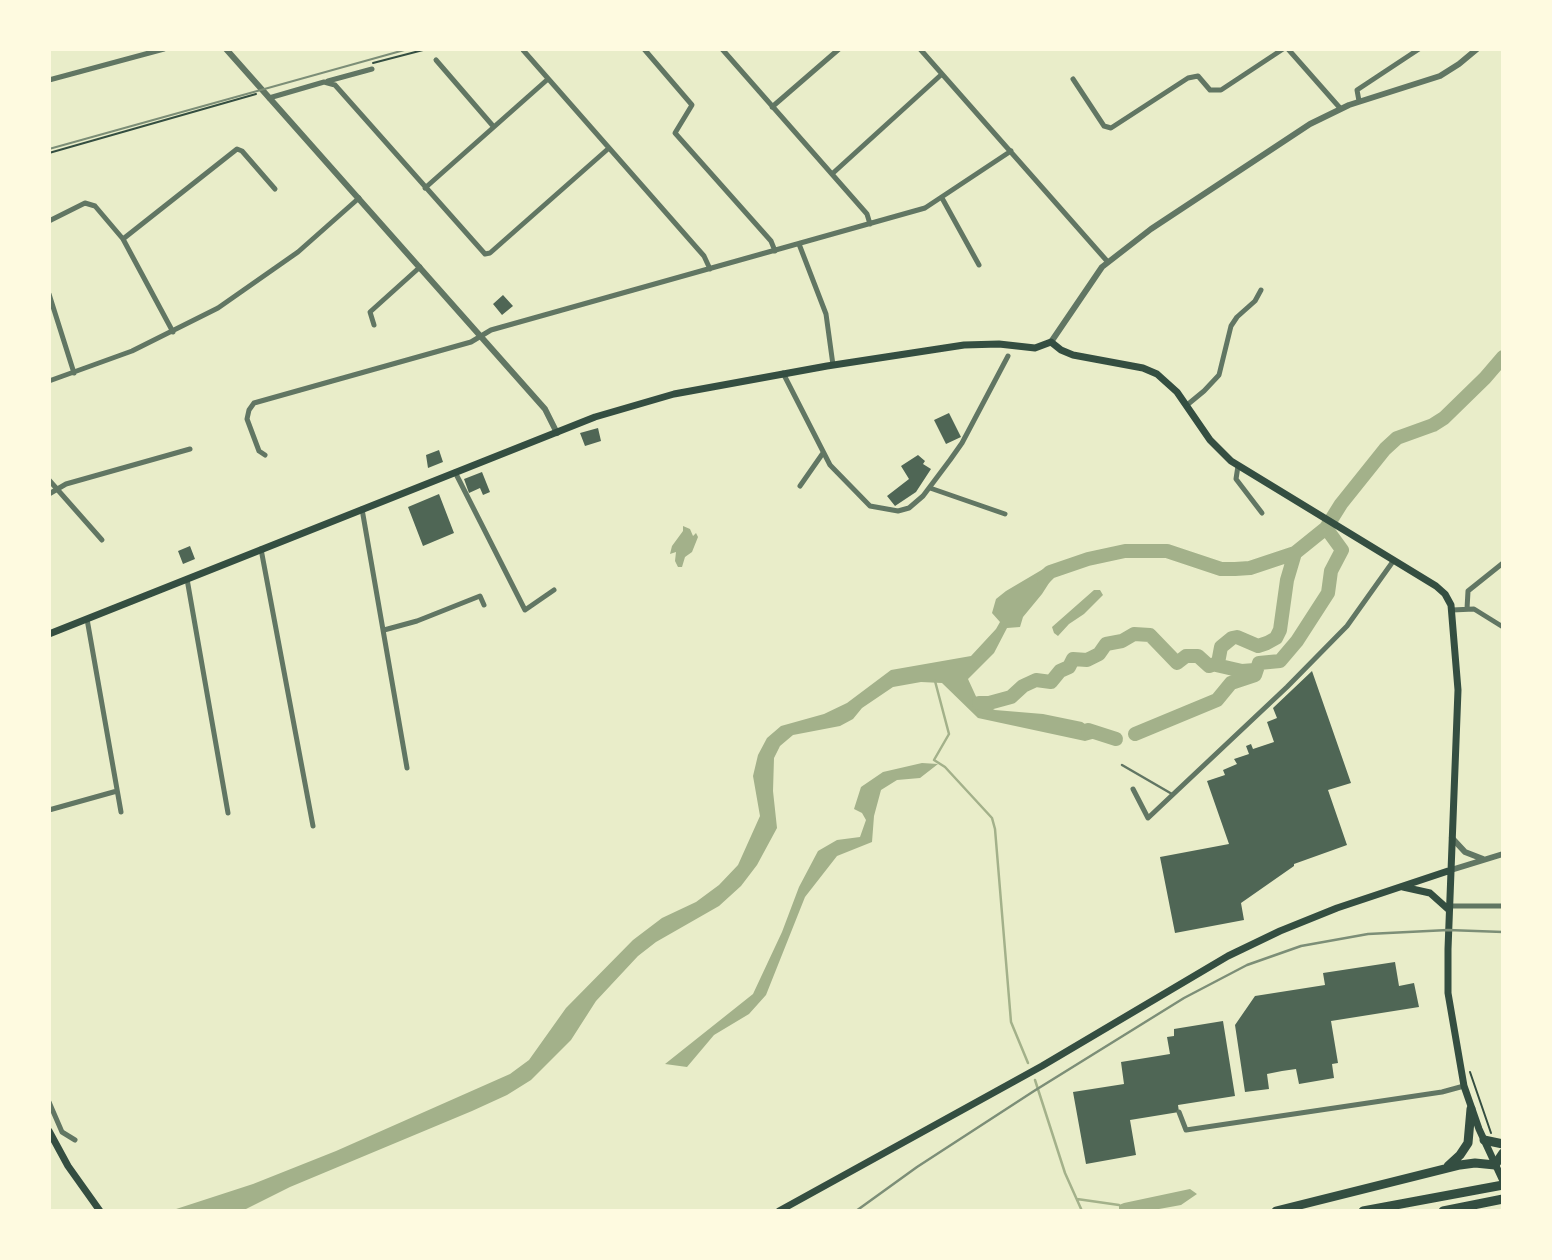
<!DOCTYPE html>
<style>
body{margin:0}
#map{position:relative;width:1552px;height:1260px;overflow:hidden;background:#e9edc9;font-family:Merriweather,serif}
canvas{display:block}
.frame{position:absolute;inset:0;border:51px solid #fefae0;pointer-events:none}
</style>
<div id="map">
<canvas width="1552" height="1260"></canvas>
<div class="frame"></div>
</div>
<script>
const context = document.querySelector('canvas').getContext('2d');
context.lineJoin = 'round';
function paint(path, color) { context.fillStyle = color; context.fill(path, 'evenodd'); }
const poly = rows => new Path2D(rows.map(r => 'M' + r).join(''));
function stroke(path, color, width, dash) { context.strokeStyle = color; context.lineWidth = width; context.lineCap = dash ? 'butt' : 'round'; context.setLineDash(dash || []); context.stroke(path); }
paint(poly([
 [683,526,690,529,693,536,696,533,698,537,692,552,685,557,682,567,678,567,675,561,676,552,670,554,672,546,683,531],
 [1050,565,1058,569,1042,594,1023,617,1020,627,1007,628,994,653,968,679,979,703,995,710,1043,714,1082,722,1103,736,1085,741,978,718,942,683,921,682,893,687,862,708,853,719,840,726,793,735,780,746,774,758,773,791,777,828,757,865,741,886,719,906,656,942,638,956,596,1001,571,1040,531,1080,507,1095,472,1111,290,1187,242,1211,170,1211,253,1184,336,1151,510,1074,529,1060,566,1008,633,940,662,918,696,902,719,885,738,865,760,816,753,776,758,755,767,738,781,726,824,714,847,703,891,670,971,656,996,629,1000,622,992,613,996,599,1006,591],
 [1094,590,1100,590,1103,595,1084,614,1069,624,1058,636,1054,633,1052,627],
 [922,763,938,764,920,778,897,780,881,790,874,816,872,842,837,856,805,897,766,995,749,1014,714,1035,687,1067,665,1064,753,994,782,932,799,887,818,851,837,840,860,837,866,820,862,813,854,809,861,787,883,772],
 [1190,1189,1197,1194,1181,1205,1148,1211,1119,1211,1119,1205,1124,1203]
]), '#a3b18a');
stroke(poly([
 [935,681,949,734,934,760,945,767,992,818,995,829,1011,1022,1028,1063],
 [1035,1080,1065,1173,1082,1211],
 [1077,1199,1119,1205]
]), '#a3b18a', 2.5);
stroke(poly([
 [1044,578,1050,572,1088,559,1125,551,1167,551,1221,569,1235,569,1250,568,1295,553,1326,528,1341,504,1385,449,1397,438,1433,425,1444,418,1485,378,1503,357],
 [1216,665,1242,671,1255,670],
 [979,703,989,703,1011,697,1023,686,1036,680,1051,682,1060,671,1069,667,1073,659,1087,660,1099,654,1106,644,1122,641,1134,634,1150,635,1177,663,1186,656,1198,656,1209,666,1218,663,1221,647,1232,638,1237,637,1258,646,1267,643,1276,638,1280,630,1287,580,1295,553],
 [1088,730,1116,739],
 [1135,734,1217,700,1231,683,1255,675,1259,663,1280,661,1297,641,1328,593,1331,571,1342,550,1326,528]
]), '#a3b18a', 14);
paint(poly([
 [503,295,513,306,502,315,493,304],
 [949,413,961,437,946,444,934,420],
 [598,428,601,441,585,446,580,433],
 [439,450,443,462,428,468,426,455],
 [918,455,925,461,923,464,931,469,916,492,895,506,887,496,909,479,901,466],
 [482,472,490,492,483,495,480,488,469,493,464,479],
 [439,494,454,533,423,546,408,507],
 [190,546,195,559,183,564,178,551],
 [1312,671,1351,783,1328,790,1347,845,1294,864,1294,866,1241,903,1244,920,1175,933,1160,857,1229,844,1207,781,1225,775,1223,770,1237,764,1234,759,1249,754,1246,746,1251,744,1253,749,1274,742,1267,722,1277,718,1273,708],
 [1395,962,1399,986,1414,983,1419,1007,1331,1021,1338,1063,1332,1064,1334,1078,1299,1084,1296,1069,1282,1071,1267,1074,1269,1089,1245,1092,1235,1025,1255,996,1325,985,1323,973],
 [1223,1021,1235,1096,1178,1105,1179,1112,1130,1120,1136,1155,1086,1164,1073,1092,1124,1084,1121,1062,1170,1054,1167,1037,1174,1036,1174,1029]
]), '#4f6655');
stroke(poly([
 [373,63,427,49],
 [49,153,256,94],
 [1470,1072,1491,1133]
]), '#344e41', 2);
stroke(poly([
 [1122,765,1172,794]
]), '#617663', 2.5);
stroke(poly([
 [644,49,692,105,675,133,771,241,775,251],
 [722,49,867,214,870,224],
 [920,49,1107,261],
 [1288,49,1340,108],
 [523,50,704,256,710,269],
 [436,60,493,126],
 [1073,79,1104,126,1111,128,1188,78,1198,76,1210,90,1221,90,1283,49],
 [49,80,164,49],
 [328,81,372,69],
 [269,98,324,82,335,85,485,254,490,253,609,148],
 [1359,101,1357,90,1419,49],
 [772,107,839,49],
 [832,174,942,74],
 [425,188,548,79],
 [942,198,979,265],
 [49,221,85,203,95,206,123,239,173,332],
 [123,239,237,149,242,151,275,189],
 [799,244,826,314,833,365],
 [49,294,74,373],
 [374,325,370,312,420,267],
 [783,373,830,465,870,506,898,511,909,508,923,496,950,460,962,443,1008,356],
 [49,381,132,351,218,308,298,252,359,198],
 [1187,405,1204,391,1219,375,1231,326,1237,317,1255,301,1261,290],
 [265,455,259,451,247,419,249,410,254,403,471,342,491,330,925,208,1011,151],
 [1238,466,1236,479,1262,513],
 [455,472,525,610,554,590],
 [49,480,102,540],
 [800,486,823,453],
 [930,488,1005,514],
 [49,494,66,484,190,449],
 [362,509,407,768],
 [261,549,313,826],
 [187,579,228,813],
 [1467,609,1468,591,1503,563],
 [1452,610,1474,609,1503,627],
 [87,619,121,812],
 [384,630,417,621,480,596,484,605],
 [1133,789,1148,818,1287,687,1347,626,1394,560],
 [49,810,117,791],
 [1449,906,1503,906],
 [49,1102,62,1132,75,1140],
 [1179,1112,1186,1130,1442,1092,1464,1086]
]), '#617663', 5);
stroke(poly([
 [226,49,545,409,557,433],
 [1051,342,1102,267,1151,229,1310,124,1349,105,1440,76,1459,64,1477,49],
 [1452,838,1465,852,1483,859],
 [1451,870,1503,854]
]), '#617663', 6);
stroke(poly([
 [49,634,595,417,674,394,827,366,964,345,999,344,1035,348,1051,342,1061,350,1073,355,1143,368,1157,374,1177,392,1210,440,1231,461,1436,586,1445,594,1451,605,1458,690,1448,949,1448,993,1464,1086,1479,1129,1503,1181],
 [1403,887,1430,893,1449,910],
 [49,1131,68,1166,100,1211],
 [779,1211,1042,1066,1228,956,1280,931,1337,908,1451,870]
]), '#344e41', 7);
stroke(poly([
 [1484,1140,1503,1144],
 [1448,1166,1460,1155,1468,1143,1471,1109],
 [1276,1211,1460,1165,1475,1163,1495,1165,1503,1153],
 [1363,1211,1503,1185],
 [1443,1211,1503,1199]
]), '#344e41', 9);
stroke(poly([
 [49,149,408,49]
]), '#7c8e77', 2);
stroke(poly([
 [856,1211,917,1167,1034,1091,1184,998,1247,965,1301,946,1368,934,1448,930,1503,932]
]), '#7c8e77', 2.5);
</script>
